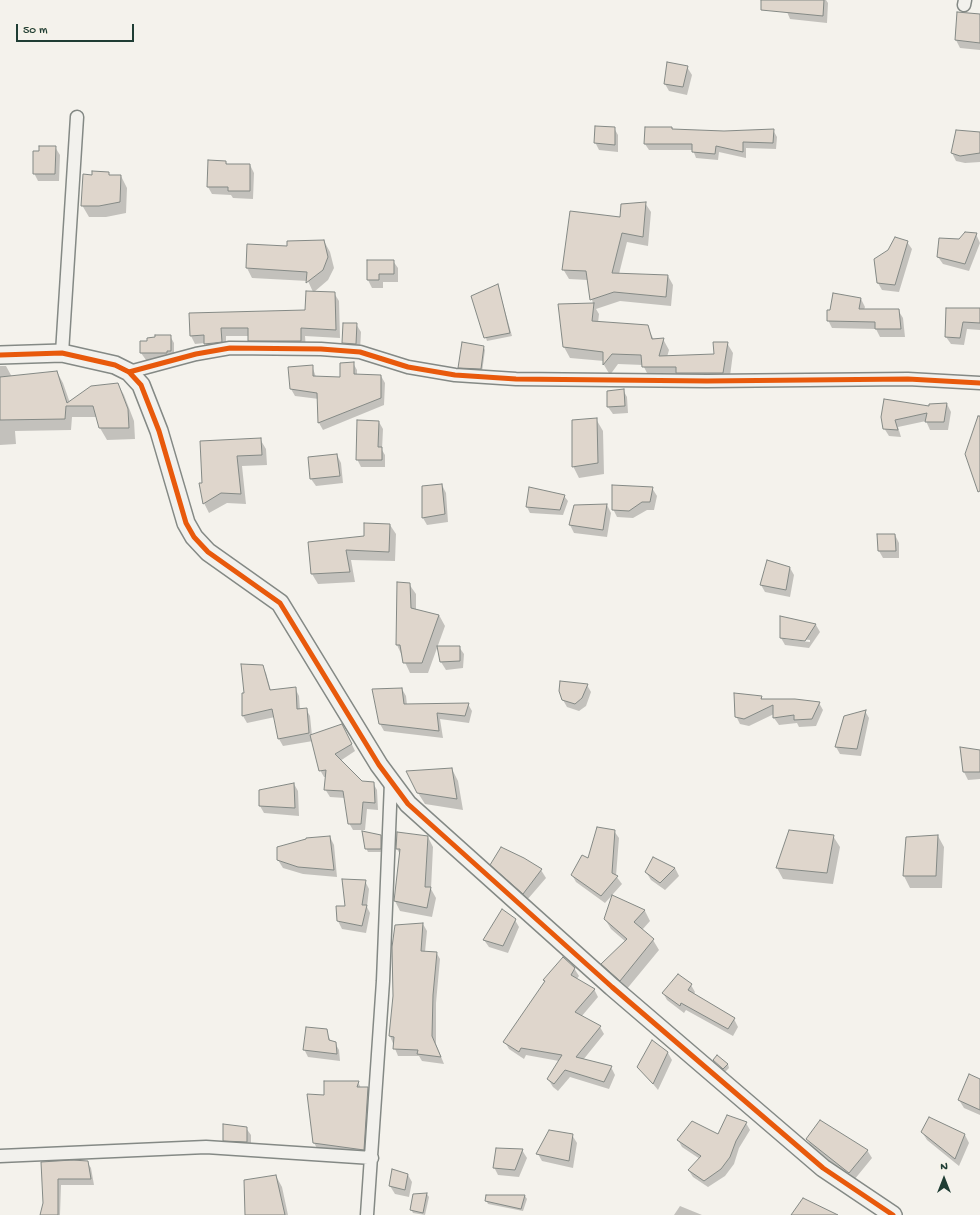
<!DOCTYPE html>
<style>
body{margin:0}
#map{position:relative;width:980px;height:1215px;overflow:hidden;background:#f4f2ec;font-family:"Gochi Hand",sans-serif}
canvas{display:block}
.north{position:absolute;left:924px;top:1159px;width:40px;height:40px;-webkit-text-stroke:3px #f7f3e8;paint-order:stroke;rotate:0deg;font-size:11px;font-weight:700;line-height:16px;text-align:center;color:#1f3d34}
.north::after{content:'';display:block;margin:auto;width:14px;height:18px;background:#1f3d34;clip-path:polygon(50% 0,100% 100%,50% 72%,0 100%)}
.scale{position:absolute;left:16px;top:24px;width:118px;height:18px;box-sizing:border-box;border:2px solid #1f3d34;border-top:0;padding-left:5px;font-size:12px;line-height:14px;white-space:nowrap;color:#1f3d34;-webkit-text-stroke:3px #f7f3e8;paint-order:stroke}
</style>
<div id="map">
<canvas width="980" height="1215"></canvas>
<div class="north">N</div>
<div class="scale">50 m</div>
</div>
<script>
const context = document.querySelector('canvas').getContext('2d');
context.lineJoin = 'round';
function paint(path, color) { context.fillStyle = color; context.fill(path, 'evenodd'); }
const poly = rows => new Path2D(rows.map(r => 'M' + r).join(''));
function stroke(path, color, width, dash) { context.strokeStyle = color; context.lineWidth = width; context.lineCap = dash ? 'butt' : 'round'; context.setLineDash(dash || []); context.stroke(path); }
paint(poly([
 [782,0,826,0,828,3,827,23,790,19],
 [958,13,980,14,980,50,960,48,956,40],
 [687,67,692,75,687,95,669,91,665,84],
 [614,128,618,135,618,152,599,150,595,142],
 [672,128,673,130,724,132,773,130,777,137,776,149,746,148,746,158,719,152,718,160,696,158,693,150,649,150,645,144],
 [980,133,980,162,965,163,956,161,952,153],
 [55,147,60,155,59,181,38,181,34,173],
 [226,162,227,165,250,165,254,173,253,199,233,198,231,195,212,194,208,187],
 [108,173,110,176,121,176,127,188,126,213,106,217,89,217,82,205,93,176],
 [645,203,651,212,648,246,627,242,619,274,668,276,673,285,671,306,620,301,596,309,599,314,598,323,647,326,654,340,663,339,669,350,667,357,715,355,727,343,733,353,729,384,649,377,643,365,618,364,610,375,604,365,604,361,570,358,564,347,593,304,588,280,569,279,563,269,620,218],
 [976,234,980,243,969,271,943,264,938,257,960,240],
 [324,241,330,252,334,268,328,280,314,292,334,293,339,301,340,338,305,336,306,349,254,349,249,340,249,336,226,336,226,350,210,352,205,343,195,344,191,336,190,314,306,311,313,292,308,281,252,278,247,268,288,247],
 [907,242,912,249,899,292,882,290,878,283],
 [368,261,393,261,398,268,398,282,383,282,383,288,372,288,368,280],
 [498,286,512,336,487,341,472,296],
 [861,299,865,307,864,310,898,310,903,318,905,337,880,337,876,329,832,328,828,320],
 [947,309,980,309,980,330,967,329,964,345,951,344,946,337],
 [356,324,361,332,360,351,347,350,343,343],
 [170,336,174,343,174,358,170,360,146,360,141,353,148,342],
 [483,346,485,350,482,372,461,371,459,368],
 [353,363,357,370,357,375,381,376,385,383,384,405,323,430,319,423,319,399,295,396,291,389,312,366,316,377,341,378],
 [0,366,6,366,12,377,57,372,63,383,70,403,118,384,124,395,134,421,135,439,107,440,100,428,97,417,72,417,71,430,15,431,16,444,0,445],
 [623,390,627,397,628,413,613,414,608,407,608,392],
 [947,404,951,412,948,430,930,430,926,421,898,427,901,437,889,436,884,428,882,417,930,407,930,405],
 [596,419,603,431,604,474,579,478,573,466],
 [379,422,383,429,382,450,385,455,385,467,361,467,357,459],
 [260,439,266,449,267,465,242,466,246,504,227,503,209,513,204,503,201,442],
 [337,455,341,463,343,483,316,486,311,479],
 [442,485,446,493,448,522,427,525,423,518],
 [530,488,564,496,568,501,563,515,530,513,527,507],
 [652,488,657,496,654,510,647,510,633,518,617,517,613,509],
 [607,505,611,513,607,537,574,533,570,525,575,506],
 [390,525,396,534,395,561,351,560,355,582,318,584,312,574,309,543,364,537],
 [895,535,899,543,899,558,883,558,879,551],
 [790,568,794,575,790,597,765,592,761,585],
 [409,584,416,594,416,610,439,615,445,626,428,673,410,673,397,645],
 [781,617,816,625,820,632,809,648,785,645,781,638],
 [784,637,810,640,810,642,784,639],
 [438,647,459,647,464,654,463,668,446,670,441,662],
 [262,666,266,673,271,691,295,688,299,696,300,710,306,709,310,716,312,736,346,732,355,751,340,761,362,782,373,783,377,790,378,810,367,809,365,830,353,830,349,823,345,798,330,797,325,789,326,777,324,777,320,770,313,741,283,746,279,739,275,717,247,723,243,716,245,693],
 [587,685,591,692,586,706,579,711,567,707,563,700],
 [402,689,406,696,407,705,468,704,472,711,469,723,440,719,443,738,384,731,380,724],
 [761,697,763,700,819,703,823,710,816,726,799,727,797,723,779,725,774,718,774,714,749,726,740,724,736,716],
 [865,711,869,718,861,756,840,754,836,747],
 [961,749,980,751,980,779,968,780,964,772],
 [452,769,458,781,463,810,425,804,418,793],
 [294,784,298,791,299,816,264,813,260,806],
 [614,831,619,838,616,876,622,884,605,903,576,882,572,875],
 [381,836,383,839,382,852,368,852,366,848],
 [833,836,840,847,833,884,783,879,777,868],
 [938,836,944,847,942,888,910,888,904,876,907,838],
 [330,837,334,845,337,877,303,874,283,868,278,860],
 [428,837,433,847,431,889,436,898,432,917,400,911,395,901,400,854,397,849],
 [524,859,541,870,546,878,527,900,496,872,492,865],
 [675,868,679,876,665,890,651,880,646,872],
 [365,881,369,889,367,907,370,913,366,933,342,929,338,921],
 [613,897,645,911,650,921,642,930,653,940,659,950,626,990,609,975,603,965,626,942,611,929,605,919],
 [515,920,519,927,508,953,489,947,484,940],
 [423,924,427,931,425,952,436,952,440,959,436,1003,436,1044,444,1064,422,1061,419,1056,398,1056,390,1036,394,996],
 [574,968,579,976,576,980,594,989,598,997,581,1017,600,1027,604,1034,583,1060,611,1067,615,1075,609,1089,570,1077,558,1091,553,1087,548,1079,559,1061,526,1055,524,1059,509,1049,505,1042,545,983,544,980],
 [691,985,695,992,694,994,734,1019,738,1027,733,1036,686,1010,684,1013,667,1000,663,993],
 [326,1030,331,1042,335,1043,339,1050,340,1061,308,1057,304,1049],
 [668,1053,672,1060,658,1090,639,1067],
 [714,1060,728,1064,729,1068,725,1072],
 [980,1080,980,1115,964,1108,959,1100],
 [358,1082,361,1088,367,1088,373,1098,369,1159,320,1153,314,1143,325,1096],
 [929,1118,965,1135,969,1143,959,1166,927,1140,922,1132],
 [746,1123,750,1130,739,1148,734,1164,725,1176,708,1187,693,1177,689,1171,700,1159,682,1147,678,1140,718,1136],
 [246,1128,251,1135,251,1149,228,1148,224,1140],
 [572,1135,577,1143,573,1168,542,1161,538,1154],
 [807,1139,867,1150,872,1158,854,1180,812,1147],
 [522,1150,527,1158,519,1177,498,1175,494,1167],
 [87,1162,91,1168,94,1185,61,1185,60,1215,41,1215,44,1203,42,1163],
 [408,1175,412,1182,409,1197,395,1194,390,1186],
 [276,1176,282,1187,288,1215,246,1215],
 [427,1194,429,1197,425,1215,413,1213,411,1209,414,1195],
 [525,1196,527,1199,523,1211,488,1204,486,1200],
 [680,1206,702,1215,674,1215]
]), '#0003');
const building = poly([
 [761,0,824,0,823,16,761,10,761,0],
 [957,12,980,14,980,43,955,40,957,12],
 [667,62,688,66,683,87,664,84,667,62],
 [595,126,615,127,615,145,594,143,595,126],
 [645,127,672,127,672,129,724,131,774,129,773,143,743,142,743,152,716,146,715,154,692,152,692,144,644,144,645,127],
 [956,130,980,132,980,153,960,156,951,153,956,130],
 [39,146,56,146,55,174,33,174,33,151,39,151,39,146],
 [208,160,226,161,226,164,250,164,250,191,228,191,228,187,207,187,208,160],
 [92,171,109,172,109,175,121,175,120,202,99,206,81,206,83,174,92,175,92,171],
 [646,202,643,237,622,233,612,273,668,275,666,297,614,292,590,300,586,271,562,270,570,211,620,217,621,204,646,202],
 [965,232,977,233,965,264,937,257,939,238,959,239,965,232],
 [895,237,908,241,895,285,877,283,874,259,888,250,895,237],
 [324,240,328,257,323,270,306,283,307,272,246,268,247,244,287,246,287,241,324,240],
 [367,260,394,260,394,274,379,274,379,280,367,280,367,260],
 [498,284,510,333,484,338,471,296,498,284],
 [306,291,335,292,336,330,301,328,301,341,248,341,248,328,221,328,222,342,214,343,204,344,204,335,190,336,189,313,305,310,306,291],
 [833,293,861,298,859,309,899,309,901,329,875,329,875,322,827,321,827,310,830,310,833,293],
 [594,303,592,321,648,325,652,339,664,338,659,356,714,354,713,342,728,342,723,373,676,373,676,367,642,367,641,355,612,354,603,365,603,352,563,347,558,304,594,303],
 [946,308,980,308,980,323,963,322,960,338,945,337,946,308],
 [343,323,357,323,356,344,342,343,343,323],
 [155,335,171,335,171,351,167,351,167,353,140,353,140,341,147,341,147,338,155,337,155,335],
 [462,342,484,346,481,369,458,368,462,342],
 [354,362,354,374,381,375,381,398,318,423,317,393,290,389,288,367,313,365,313,376,340,377,340,363,354,362],
 [57,371,67,403,91,386,118,383,128,409,129,428,99,428,93,406,66,406,65,419,0,420,0,377,57,371],
 [624,389,625,406,607,407,607,391,624,389],
 [884,399,929,406,929,404,947,403,944,422,925,422,927,413,895,420,898,430,883,429,881,417,884,399],
 [978,416,980,416,980,491,978,492,965,454,978,416],
 [597,418,598,463,572,467,572,420,597,418],
 [357,420,379,421,378,447,382,447,382,460,356,460,357,420],
 [261,438,262,455,237,456,241,494,221,493,203,504,199,483,202,483,200,441,261,438],
 [337,454,340,476,310,479,308,457,337,454],
 [442,484,445,514,422,518,422,486,442,484],
 [612,485,653,487,650,502,642,502,629,511,612,510,612,485],
 [529,487,565,495,560,510,526,507,529,487],
 [607,504,603,530,569,525,574,505,607,504],
 [364,523,390,524,389,552,346,550,350,572,311,574,308,542,364,536,364,523],
 [877,534,895,534,896,551,878,551,877,534],
 [767,560,790,567,786,590,760,585,767,560],
 [397,582,410,583,411,608,439,615,422,663,403,663,400,645,396,645,397,582],
 [780,616,816,624,805,641,780,638,780,616],
 [437,646,460,646,460,661,440,662,437,646],
 [241,664,263,665,270,690,296,687,297,709,307,708,309,733,278,739,272,709,242,716,242,693,244,693,241,664],
 [560,681,588,684,582,698,575,704,562,700,559,691,560,681],
 [402,688,404,704,469,703,465,716,437,713,439,731,379,724,372,689,402,688],
 [734,693,762,696,761,699,795,699,820,702,812,719,794,720,794,715,773,718,773,705,744,719,735,717,734,693],
 [866,710,857,749,835,747,844,716,866,710],
 [342,724,352,744,335,754,362,781,374,782,375,803,363,802,361,824,348,824,343,791,324,790,326,770,319,771,310,735,342,724],
 [960,747,980,750,980,772,963,772,960,747],
 [452,768,457,799,417,793,406,771,452,768],
 [294,783,295,808,259,806,259,790,294,783],
 [597,827,615,830,612,873,618,876,601,896,571,875,582,855,588,858,597,827],
 [789,830,834,835,827,873,776,868,789,830],
 [362,831,381,835,381,849,365,849,362,831],
 [397,832,428,836,425,887,431,887,427,908,394,901,400,849,396,849,397,832],
 [938,835,936,876,903,876,906,837,938,835],
 [330,836,334,870,298,867,277,860,277,847,306,839,306,838,330,836],
 [501,847,524,858,542,869,523,894,490,865,501,847],
 [653,857,675,868,660,883,645,872,653,857],
 [342,879,366,880,362,905,367,905,362,926,337,921,336,906,345,906,342,879],
 [612,895,645,910,634,922,654,939,620,981,601,964,627,939,604,919,612,895],
 [502,909,516,919,503,946,483,940,502,909],
 [423,923,421,951,437,952,433,995,432,1036,441,1057,417,1054,418,1050,393,1049,394,1037,389,1036,393,996,392,947,395,925,423,923],
 [563,957,575,968,571,975,595,989,575,1012,601,1026,576,1057,612,1066,604,1082,565,1070,554,1084,547,1079,562,1055,521,1048,519,1052,503,1042,545,981,543,980,563,957],
 [678,974,692,984,688,990,735,1018,728,1029,681,1003,680,1006,662,993,678,974],
 [306,1027,327,1029,329,1040,336,1042,337,1054,303,1050,306,1027],
 [652,1040,668,1052,653,1084,637,1067,652,1040],
 [717,1055,728,1064,723,1069,713,1060,717,1055],
 [969,1074,980,1079,980,1110,958,1100,969,1074],
 [324,1081,359,1081,357,1087,368,1087,364,1150,313,1143,307,1094,324,1095,324,1081],
 [727,1115,747,1122,736,1141,730,1157,721,1169,704,1181,688,1170,701,1156,677,1140,692,1121,718,1134,727,1115],
 [929,1117,965,1134,955,1159,921,1132,929,1117],
 [820,1120,868,1150,849,1173,806,1139,820,1120],
 [223,1124,247,1127,247,1142,223,1141,223,1124],
 [549,1130,573,1134,569,1161,536,1154,549,1130],
 [496,1148,523,1149,515,1170,493,1168,496,1148],
 [72,1160,88,1161,91,1179,58,1179,58,1215,40,1215,43,1203,41,1162,72,1160],
 [392,1169,408,1174,405,1190,389,1186,392,1169],
 [276,1175,285,1215,245,1215,244,1180,276,1175],
 [427,1193,423,1213,410,1210,413,1194,427,1193],
 [486,1195,525,1195,521,1209,485,1201,486,1195],
 [803,1198,838,1215,791,1215,803,1198]
]);
paint(building, '#dfd6cc');
stroke(building, '#848985', 1);
const street = poly([
 [964,5,965,0],
 [62,353,77,117],
 [129,372,196,354,230,348,321,349,360,352,408,367,455,375,516,379,707,381,908,379,980,383],
 [0,1156,206,1147,372,1158],
 [367,1215,383,981,391,782]
]);
const secondary = poly([
 [0,355,62,353,115,365,129,372,141,385,159,431,186,523,194,537,208,552,280,603,379,765,408,804,612,987,823,1168,893,1215]
]);
stroke(street, '#848985', 15);
stroke(secondary, '#848985', 20);
stroke(street, '#f2f1ed', 12);
stroke(secondary, '#f2f1ed', 17);
stroke(poly([
 [0,355,62,353,115,365,129,372,141,385,159,431,186,523,194,537,208,552,280,603,379,765,408,804,612,987,823,1168,893,1215],
 [129,372,196,354,230,348,321,349,360,352,408,367,455,375,516,379,707,381,908,379,980,383]
]), '#e8590c', 5);
</script>
